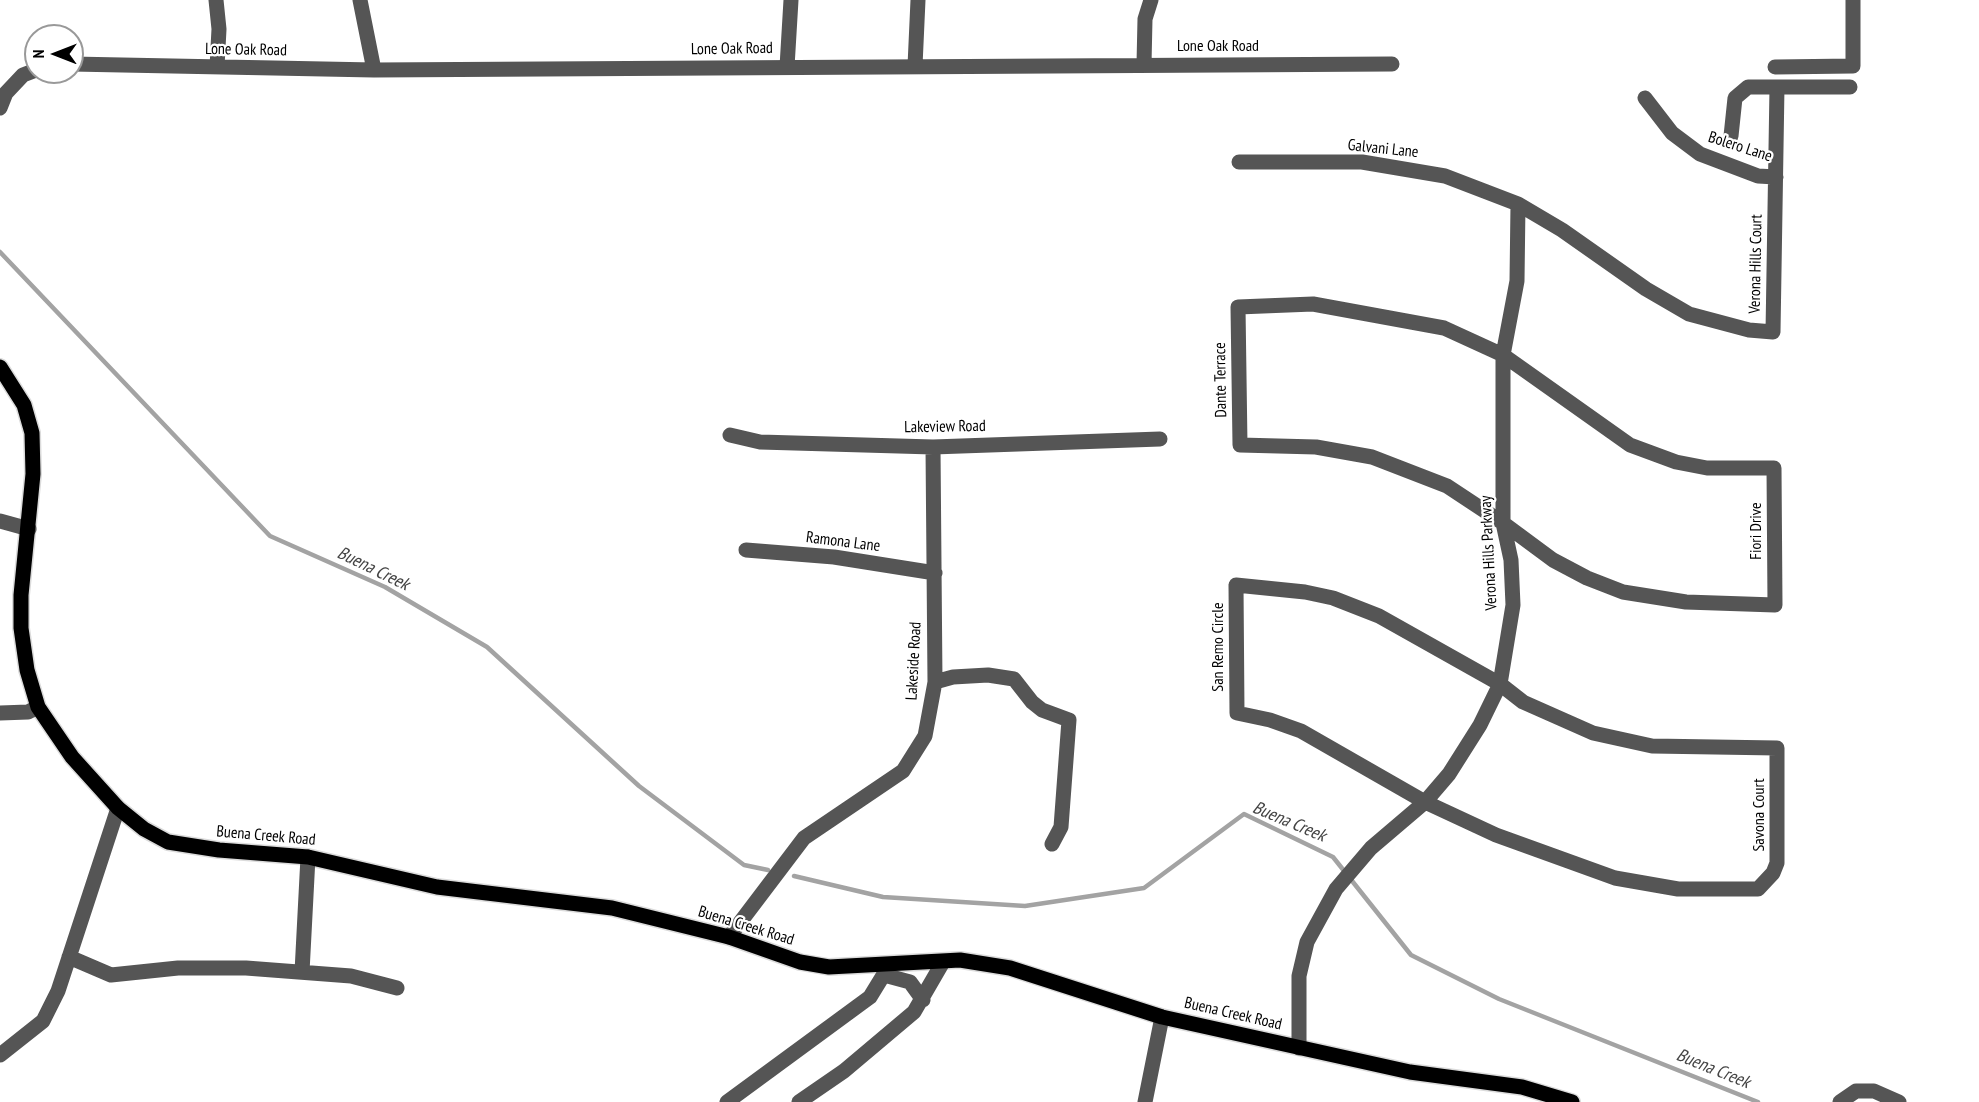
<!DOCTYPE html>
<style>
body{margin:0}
#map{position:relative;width:1979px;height:1102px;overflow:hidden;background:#fff;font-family:"PT Sans Narrow",sans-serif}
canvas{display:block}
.north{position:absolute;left:24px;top:24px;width:60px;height:60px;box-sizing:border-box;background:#fff;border:2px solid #999;border-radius:50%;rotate:270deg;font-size:16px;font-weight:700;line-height:24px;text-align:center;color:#000}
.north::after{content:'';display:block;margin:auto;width:21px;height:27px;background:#000;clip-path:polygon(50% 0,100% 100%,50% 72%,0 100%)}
</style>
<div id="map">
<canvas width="1979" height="1102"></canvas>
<div class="north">N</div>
</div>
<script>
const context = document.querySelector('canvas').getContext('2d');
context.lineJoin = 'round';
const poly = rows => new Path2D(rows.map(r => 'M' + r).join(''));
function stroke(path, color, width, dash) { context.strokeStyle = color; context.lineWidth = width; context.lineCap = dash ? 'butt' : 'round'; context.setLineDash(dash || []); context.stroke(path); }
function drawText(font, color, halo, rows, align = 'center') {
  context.font = font + ' "PT Sans Narrow",sans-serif'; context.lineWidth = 4.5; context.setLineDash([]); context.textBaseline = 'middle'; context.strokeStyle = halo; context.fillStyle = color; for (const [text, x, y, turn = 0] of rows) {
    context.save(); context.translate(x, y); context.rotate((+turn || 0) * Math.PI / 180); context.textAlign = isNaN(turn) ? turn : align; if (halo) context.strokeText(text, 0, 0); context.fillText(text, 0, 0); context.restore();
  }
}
stroke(poly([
 [0,252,270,536,385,587,487,647,639,786,744,865,768,870],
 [794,876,883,897,1025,906,1144,888,1244,814,1333,857,1411,955,1499,999,1758,1102]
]), '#a3a3a3', 4.5);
const major = poly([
 [0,367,24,405,32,433,33,474,21,595,21,628,27,670,38,707,72,757,118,808,144,829,168,842,219,850,308,857,437,887,612,908,729,937,800,962,829,967,960,960,1010,968,1162,1017,1410,1072,1522,1087,1572,1102]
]);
stroke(major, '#dbdbdb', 18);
stroke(poly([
 [216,0,219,29,217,67],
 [360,0,374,70],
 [72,64,374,70,1392,64],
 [1144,64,1145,19,1151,0],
 [915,66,918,0],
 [787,67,791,0],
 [1775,67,1853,66,1853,0],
 [1645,98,1672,133,1700,154,1758,176,1776,177],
 [0,108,6,93,23,75,36,70],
 [1731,136,1735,98,1748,87,1850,87],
 [1239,162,1362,162,1445,176,1518,204,1562,230,1646,289,1689,314,1749,330,1773,332,1777,87],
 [1313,304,1444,328,1503,355,1630,445,1676,462,1707,468,1774,468,1775,605,1686,602,1623,592,1587,578,1553,560,1503,523,1447,486,1372,457,1316,447,1240,445,1238,307,1313,304],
 [730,435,760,442,933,447,1160,439],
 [0,521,29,529],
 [746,550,834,557,935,573],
 [1236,585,1305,592,1333,598,1379,616,1500,684,1523,702,1593,733,1652,746,1777,748,1777,863,1773,873,1758,889,1678,889,1615,878,1496,835,1425,802,1301,731,1270,720,1237,713,1236,585],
 [935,682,953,677,988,675,1014,679,1032,702,1042,710,1069,720,1061,827,1052,844],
 [0,713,28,712,38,707],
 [729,937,804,838,903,771,925,736,935,682,933,447],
 [69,957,111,975,178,968,246,968,351,976,397,988],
 [302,972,308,857],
 [884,975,910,982,923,1000],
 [1299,1048,1299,976,1307,942,1336,889,1371,848,1425,802,1449,774,1480,725,1500,684,1513,605,1511,560,1503,523,1503,355,1517,281,1518,204],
 [0,1055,43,1021,58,991,118,808],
 [727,1102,870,997,889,966],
 [799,1102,844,1071,914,1012,943,962],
 [1145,1102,1162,1017],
 [1840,1102,1856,1091,1874,1091,1899,1102]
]), '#555', 15);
stroke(major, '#000', 15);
drawText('16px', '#000', '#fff', [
 ["Lone Oak Road",1218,46],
 ["Lone Oak Road",732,49,-1],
 ["Lone Oak Road",246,50,1],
 ["Bolero Lane",1740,147,18],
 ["Galvani Lane",1383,149,6],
 ["Verona Hills Court",1756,264,-89],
 ["Dante Terrace",1221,380,-91],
 ["Lakeview Road",945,427,-1],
 ["Fiori Drive",1756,531,-90],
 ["Ramona Lane",843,542,7],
 ["Verona Hills Parkway",1489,553,-93],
 ["San Remo Circle",1218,647,-90],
 ["Lakeside Road",914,661,-87],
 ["Savona Court",1759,815,-90],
 ["Buena Creek Road",266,836,5],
 ["Buena Creek Road",746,926,17],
 ["Buena Creek Road",1233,1014,13]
]);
drawText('italic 18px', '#444', '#fff', [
 ["Buena Creek",373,569,26],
 ["Buena Creek",1289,822,23],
 ["Buena Creek",1713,1069,22]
]);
</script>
